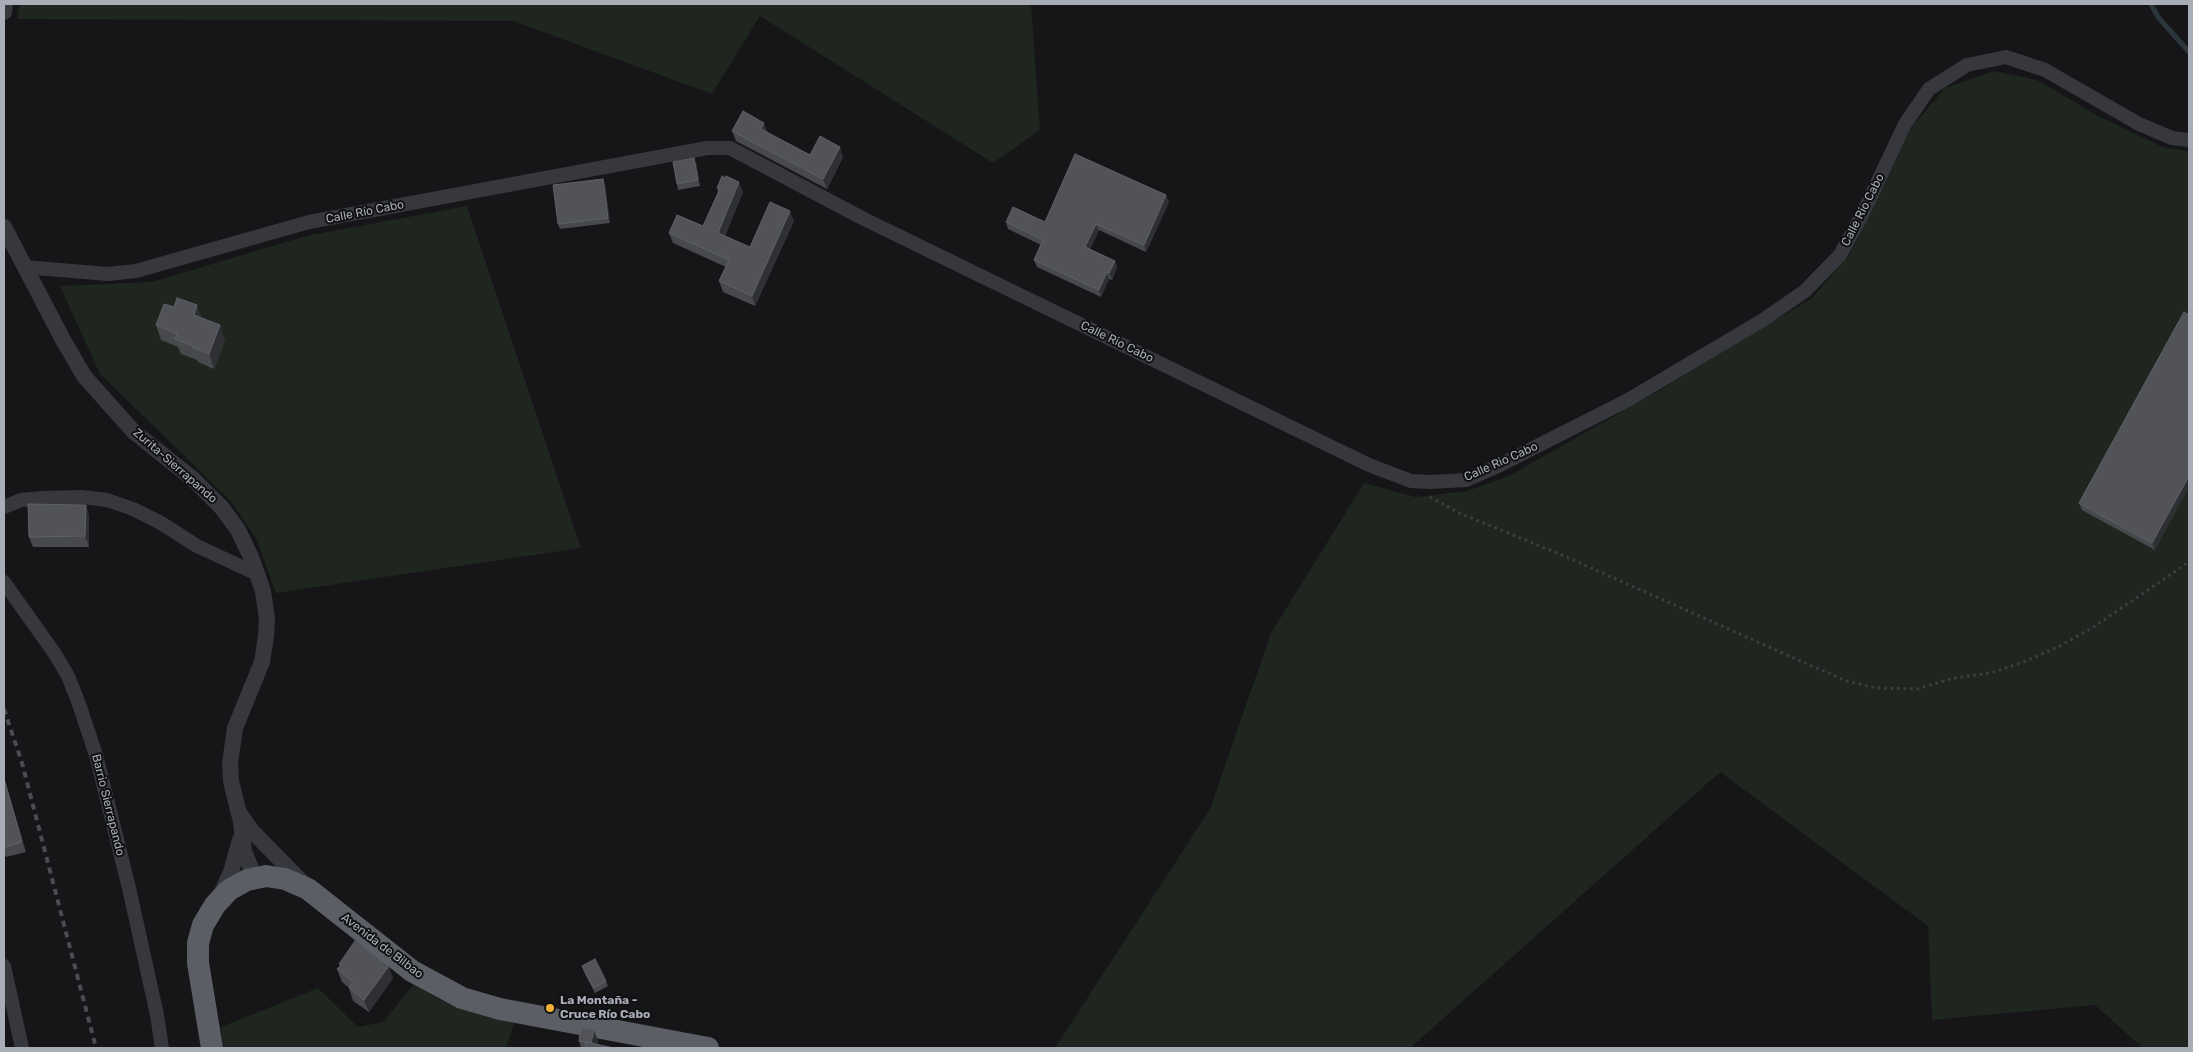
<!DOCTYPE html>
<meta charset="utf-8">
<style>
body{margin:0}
#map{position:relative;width:2193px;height:1052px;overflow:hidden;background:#161618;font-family:Rubik,sans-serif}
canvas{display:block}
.frame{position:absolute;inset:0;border:5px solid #a8adb8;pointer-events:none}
</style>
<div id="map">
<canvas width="2193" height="1052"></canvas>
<div class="frame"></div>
</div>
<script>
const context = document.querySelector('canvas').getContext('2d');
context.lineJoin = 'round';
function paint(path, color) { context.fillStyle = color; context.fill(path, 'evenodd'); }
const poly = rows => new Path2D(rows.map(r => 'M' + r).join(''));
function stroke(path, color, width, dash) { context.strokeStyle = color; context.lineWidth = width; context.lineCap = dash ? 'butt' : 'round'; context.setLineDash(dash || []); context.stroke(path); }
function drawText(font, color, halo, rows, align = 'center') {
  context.font = font + ' Rubik,sans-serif'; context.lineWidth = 4; context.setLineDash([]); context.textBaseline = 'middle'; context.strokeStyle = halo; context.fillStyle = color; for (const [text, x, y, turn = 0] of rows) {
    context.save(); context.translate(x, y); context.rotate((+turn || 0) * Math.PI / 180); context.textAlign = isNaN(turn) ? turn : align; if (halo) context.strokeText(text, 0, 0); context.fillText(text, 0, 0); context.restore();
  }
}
paint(poly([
 [20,4,1031,4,1040,130,993,163,760,16,712,94,513,21,17,19],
 [1994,71,2037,80,2100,117,2165,148,2189,151,2189,1048,2143,1048,2095,1005,1932,1020,1928,926,1720,772,1410,1048,1055,1048,1210,809,1271,633,1364,483,1415,497,1467,491,1509,476,1660,390,1812,298,1850,254,1912,127,1945,88],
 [467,206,581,548,276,593,257,540,230,500,100,374,60,286,152,282,306,236],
 [414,984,442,1001,514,1023,506,1048,224,1048,221,1027,318,988,358,1027,383,1022]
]), '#1e261f');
stroke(poly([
 [2151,4,2158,17,2189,52]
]), '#2c353c', 5);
stroke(poly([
 [1430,497,1459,513,1562,555,1805,663,1847,681,1876,688,1917,689,1954,678,1991,673,2026,661,2060,646,2092,628,2189,562]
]), '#3d3f44', 3, [2.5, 4]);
stroke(poly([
 [24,267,108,274,136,271,309,222,707,148,730,148,862,218,1369,465,1411,481,1430,482,1466,480,1500,465,1628,400,1763,320,1805,291,1840,255,1861,217,1905,124,1929,89,1967,65,2006,57,2045,70,2139,124,2172,138,2189,140],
 [4,507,21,500,42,498,82,497,107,500,133,509,161,523,197,546,257,574],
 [4,582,55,654,68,676,79,704,96,755,129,888,157,1015,162,1048],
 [4,966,22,1048]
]), '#37383d', 14);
stroke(poly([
 [4,12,5,4],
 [4,227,62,338,84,376,133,431,193,479,222,508,238,530,251,557,263,591,267,619,266,636,262,662,235,728,230,763,231,781,241,822,244,851,255,878],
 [240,814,252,831,304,884],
 [220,896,231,872,240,840]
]), '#37383d', 16);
stroke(poly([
 [212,1048,198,963,198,943,203,925,215,905,229,890,247,880,266,876,285,879,308,889,412,971,462,998,500,1009,708,1048]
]), '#5b5e65', 22);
stroke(poly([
 [4,709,22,763,96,1048]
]), '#4a4c52', 4, [6, 5]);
paint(poly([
 [732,131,768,133,810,155,843,157,827,189,736,141],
 [696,163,700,186,678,190,677,184],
 [605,184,610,223,560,229,558,224],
 [717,188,743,192,725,236,750,247,794,221,755,306,723,292,719,281,726,267,673,243,669,233,703,226,718,192],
 [1169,202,1146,252,1099,230,1090,249,1115,261,1117,267,1112,280,1109,279,1101,297,1037,267,1034,260,1041,245,1008,229,1006,222,1045,222],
 [2189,315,2155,550,2082,510,2079,503],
 [202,318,225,340,214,369,198,362,197,360,181,354,178,347,161,340,156,325],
 [89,515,89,547,33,547,29,537],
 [4,777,26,852,6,857,4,852],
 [339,964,393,978,369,1012,353,1001,349,988,342,982,337,969,340,966],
 [582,966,606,981,608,986,595,993,584,972],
 [579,1041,598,1041,597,1045,614,1048,581,1048]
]), '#47494d');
paint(poly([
 [764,123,768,133,761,129],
 [840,147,843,157,827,189,823,179],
 [694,158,696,163,700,186,698,180],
 [603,179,605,184,610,223,608,218],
 [739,182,743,192,722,243,718,233],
 [1166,195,1169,202,1146,252,1144,245],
 [790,211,794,221,755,306,752,296],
 [1096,224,1099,230,1088,254,1085,247],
 [1115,261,1117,267,1112,280,1109,273],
 [1107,272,1109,279,1101,297,1099,290],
 [197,305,203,321,194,315],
 [220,325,225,340,214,369,209,354],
 [2189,476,2189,487,2155,550,2152,543],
 [86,505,89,515,89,547,85,536],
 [4,777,26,852,22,842,4,779],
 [389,966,393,978,369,1012,364,1000],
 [594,1030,598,1041,596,1048,591,1043]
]), '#2f3033');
const building = poly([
 [743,111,764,123,761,129,810,155,820,136,840,147,823,179,732,131,743,111],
 [1075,154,1166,195,1144,245,1096,224,1085,247,1115,261,1109,273,1107,272,1099,290,1034,260,1043,240,1006,222,1013,207,1045,222,1075,154],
 [694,158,698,180,677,184,673,162,694,158],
 [722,176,725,178,726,176,739,182,718,233,750,247,770,202,790,211,752,296,719,281,729,260,669,233,677,215,703,226,720,189,717,188,722,176],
 [603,179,608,218,558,224,553,185,603,179],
 [177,298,197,305,194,315,220,325,209,354,192,347,193,346,175,339,177,334,156,325,164,304,174,307,177,298],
 [2184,312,2189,315,2189,476,2152,543,2079,503,2184,312],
 [28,504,86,505,85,536,29,537,28,504],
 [4,779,22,842,4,847,4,779],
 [355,941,389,966,364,1000,349,988,353,982,337,969,341,965,339,964,355,941],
 [595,959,606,981,594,988,582,966,595,959],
 [581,1028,594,1030,591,1043,579,1041,581,1028],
 [586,1042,614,1048,585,1048,586,1042]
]);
paint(building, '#525359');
stroke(building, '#5f6168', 1);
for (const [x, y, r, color] of [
 [550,1008,5,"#f2b134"]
]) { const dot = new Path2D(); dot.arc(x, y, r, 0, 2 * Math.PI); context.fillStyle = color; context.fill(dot); stroke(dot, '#111113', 2); }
drawText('12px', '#a8adb8', '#111113', [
 ["Calle Rio Cabo",1863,210,-63],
 ["Calle Río Cabo",365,212,-11],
 ["Calle Rio Cabo",1117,342,26],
 ["Calle Rio Cabo",1501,462,-24],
 ["Zurita-Sierrapando",175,466,41],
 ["Barrio Sierrapando",108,805,76],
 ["Avenida de Bilbao",382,946,37]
]);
drawText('bold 12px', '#a8adb8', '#111113', [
 ["La Montaña -",560,1001],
 ["Cruce Río Cabo",560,1015]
], 'left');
</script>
